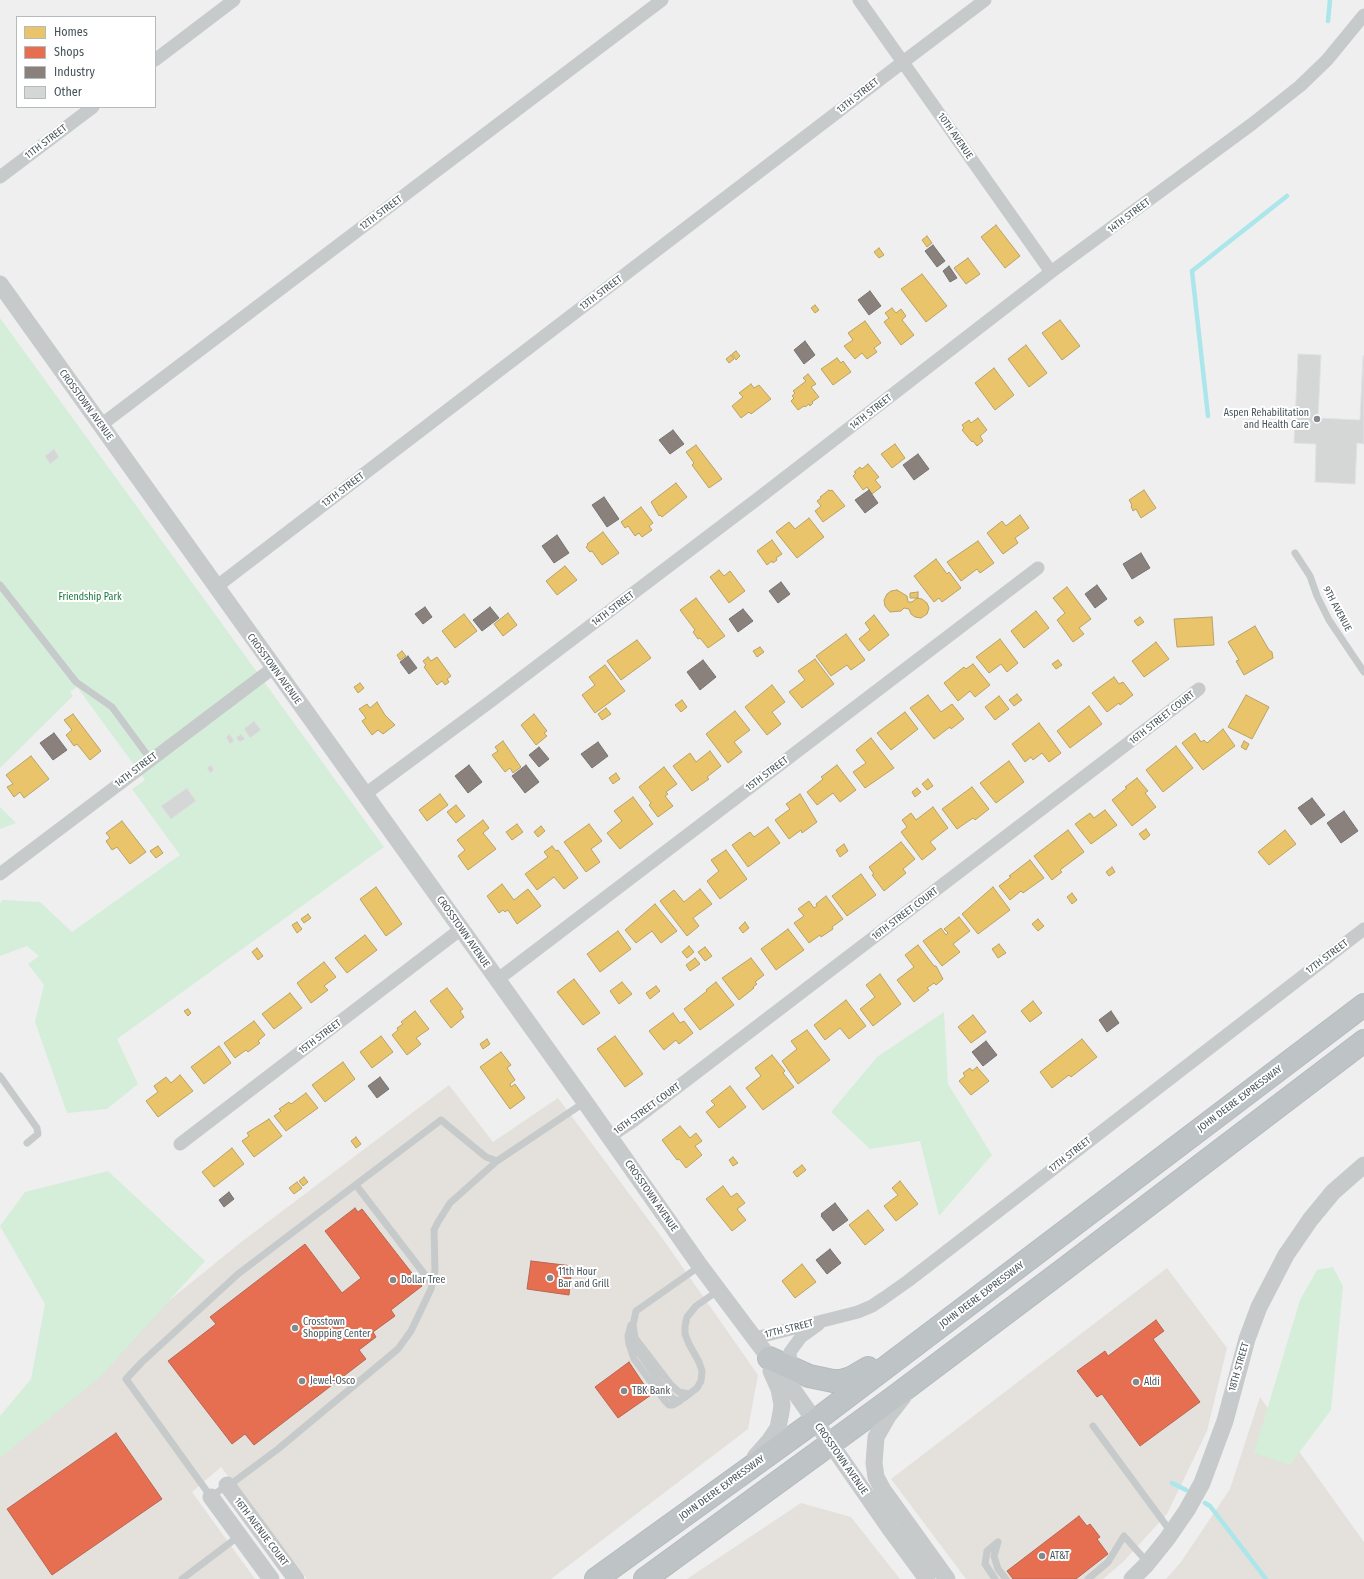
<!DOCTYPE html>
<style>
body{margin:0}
#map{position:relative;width:1364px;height:1579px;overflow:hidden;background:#efefef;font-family:"Fira Sans Condensed",sans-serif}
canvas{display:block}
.legend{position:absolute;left:16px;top:16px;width:140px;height:92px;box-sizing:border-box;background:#fff;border:1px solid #b5bbbd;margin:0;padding:5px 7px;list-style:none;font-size:12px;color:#47545a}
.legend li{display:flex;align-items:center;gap:8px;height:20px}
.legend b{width:20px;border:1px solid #b5bbbd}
</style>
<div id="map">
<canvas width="1364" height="1579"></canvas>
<ul class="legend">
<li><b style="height:11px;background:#e9c46a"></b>Homes</li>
<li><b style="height:11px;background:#e76f51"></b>Shops</li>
<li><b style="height:11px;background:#8a817c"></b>Industry</li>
<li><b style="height:11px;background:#d5d7d7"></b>Other</li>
</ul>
</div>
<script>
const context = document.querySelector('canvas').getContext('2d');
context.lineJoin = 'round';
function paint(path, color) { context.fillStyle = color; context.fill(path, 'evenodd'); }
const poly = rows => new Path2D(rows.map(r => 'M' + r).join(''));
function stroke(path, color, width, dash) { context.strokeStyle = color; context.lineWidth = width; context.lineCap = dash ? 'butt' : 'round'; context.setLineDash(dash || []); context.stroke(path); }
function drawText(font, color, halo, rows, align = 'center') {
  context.font = font + ' "Fira Sans Condensed",sans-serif'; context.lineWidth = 4; context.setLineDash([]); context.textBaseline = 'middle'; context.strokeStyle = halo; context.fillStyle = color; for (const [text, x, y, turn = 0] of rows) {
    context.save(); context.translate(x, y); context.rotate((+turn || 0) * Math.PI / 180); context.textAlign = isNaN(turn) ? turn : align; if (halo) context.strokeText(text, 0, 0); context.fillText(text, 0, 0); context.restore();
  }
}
paint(poly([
 [449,1085,493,1142,558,1098,665,1242,758,1375,748,1429,551,1579,307,1579,221,1467,192,1492,255,1579,0,1579,0,1438,240,1243],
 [1167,1268,1227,1348,1207,1431,1167,1514,1123,1562,1103,1579,966,1579,891,1479],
 [1260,1397,1364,1542,1364,1579,1166,1579,1181,1562,1230,1489],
 [801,1503,851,1517,900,1579,687,1579]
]), '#e4e1dc');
paint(poly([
 [0,318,384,847,117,1039,138,1084,107,1109,67,1113,35,1022,44,985,28,964,39,956,27,946,0,956,0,903,3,900,40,902,72,932,180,855,132,789,145,780,77,687,70,692,73,696,0,768],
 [0,807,16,823,0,829],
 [944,1012,948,1084,992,1155,939,1216,920,1141,870,1149,831,1112,877,1057],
 [108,1171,205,1261,101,1376,0,1458,0,1416,31,1379,45,1304,0,1226,25,1192],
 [1333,1267,1343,1286,1331,1410,1290,1465,1254,1453,1300,1300,1317,1270]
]), '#d4eeda');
const homes = poly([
 [996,225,1020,256,1005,268,981,237,996,225],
 [927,236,932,243,927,247,922,240,927,236],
 [879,248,884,255,879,258,874,252,879,248],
 [968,258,980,274,966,284,954,268,968,258],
 [922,274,947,306,926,322,901,289,922,274],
 [815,305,819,310,815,313,811,308,815,305],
 [892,308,896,313,901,309,906,316,902,320,914,335,901,345,884,322,889,318,885,313,892,308],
 [1060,320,1080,346,1062,360,1042,333,1060,320],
 [865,321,881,343,874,348,877,352,867,359,862,353,855,359,844,346,853,340,848,333,865,321],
 [1026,345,1047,373,1029,387,1008,359,1026,345],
 [736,351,740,356,736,360,732,354,736,351],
 [731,355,734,359,729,363,726,359,731,355],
 [837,358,841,363,843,361,851,372,833,385,821,369,837,358],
 [994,368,1014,395,995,410,975,383,994,368],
 [808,374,816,384,811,387,819,397,812,402,813,403,810,406,809,404,805,407,804,406,798,410,791,401,794,398,792,396,795,393,793,391,806,381,803,378,808,374],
 [751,384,754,388,759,385,771,399,751,414,749,412,741,418,732,406,743,397,739,393,751,384],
 [978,418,987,430,980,436,983,441,977,446,973,441,972,442,962,430,964,428,962,425,969,420,971,423,978,418],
 [895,444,905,458,892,468,881,454,895,444],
 [696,445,722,479,709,488,692,465,694,463,686,452,696,445],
 [868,464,879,477,875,480,881,487,872,494,867,487,863,490,853,476,856,473,854,472,860,467,862,469,868,464],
 [676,483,687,497,662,517,660,515,659,516,651,502,676,483],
 [829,490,830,491,832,490,845,506,823,522,815,511,821,506,817,501,821,498,820,497,829,490],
 [1144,490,1156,508,1141,518,1136,509,1133,511,1131,506,1132,505,1129,500,1144,490],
 [641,507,653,523,649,526,652,530,642,537,639,533,635,536,628,526,625,528,621,522,641,507],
 [1020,515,1029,528,1015,538,1018,543,1003,554,987,533,1002,521,1006,526,1020,515],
 [809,518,824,537,797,558,776,532,789,522,795,529,809,518],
 [603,532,619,553,602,565,592,551,590,552,586,547,588,545,587,544,603,532],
 [772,540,782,554,776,558,777,560,773,563,772,561,767,565,757,551,772,540],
 [978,541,994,563,980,573,977,569,961,581,947,562,978,541],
 [936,559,947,574,949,572,961,588,942,602,939,598,934,602,914,576,936,559],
 [565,566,577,580,557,595,546,581,565,566],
 [719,570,724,576,730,571,745,591,729,603,710,577,719,570],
 [1067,587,1091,619,1079,628,1084,634,1073,642,1057,620,1065,613,1053,598,1067,587],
 [897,590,907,596,908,602,912,602,917,598,922,599,927,603,929,608,927,614,921,618,915,617,911,614,909,609,904,608,901,611,890,612,885,606,884,600,887,594,891,591,897,590],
 [918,592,918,598,910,598,910,593,918,592],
 [696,598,725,636,708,648,700,638,698,639,693,632,695,630,680,610,696,598],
 [1036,611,1049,628,1024,648,1011,631,1036,611],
 [508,613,517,625,503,636,494,624,508,613],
 [464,614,477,631,455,648,442,631,464,614],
 [874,615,889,635,869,651,859,639,870,630,865,623,874,615],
 [1140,617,1144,622,1138,626,1134,621,1140,617],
 [1212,617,1214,645,1177,647,1174,619,1212,617],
 [1255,626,1269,650,1272,652,1273,658,1244,675,1236,661,1239,660,1228,642,1255,626],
 [846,634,865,660,851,670,847,665,831,676,816,656,846,634],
 [1000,639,1018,663,1007,672,1001,664,989,673,976,657,1000,639],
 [637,640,651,658,621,680,607,661,637,640],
 [1156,642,1169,659,1144,677,1132,661,1156,642],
 [760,647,764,652,757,657,753,651,760,647],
 [402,651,406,656,400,660,397,655,402,651],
 [428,657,431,661,437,657,451,676,447,679,449,682,445,685,442,681,437,685,424,667,426,665,423,661,428,657],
 [815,659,834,684,802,708,789,692,805,680,798,671,815,659],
 [1058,660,1062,665,1056,669,1052,664,1058,660],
 [973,664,990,685,975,697,970,691,958,701,944,683,964,667,966,669,973,664],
 [605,665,625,691,595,713,582,695,595,685,589,677,605,665],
 [1114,677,1119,684,1123,682,1133,695,1120,705,1119,703,1107,712,1092,693,1114,677],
 [360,683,364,688,358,693,354,687,360,683],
 [772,685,785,702,772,712,781,724,767,735,745,707,772,685],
 [1017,694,1022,700,1014,706,1009,700,1017,694],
 [928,695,941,712,952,704,964,719,951,729,950,727,934,739,910,708,928,695],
 [1246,695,1269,707,1252,739,1228,727,1246,695],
 [999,696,1009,709,995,720,985,707,999,696],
 [682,700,687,707,681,712,675,705,682,700],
 [377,702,385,715,395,725,383,734,378,730,372,735,362,721,366,718,359,709,367,704,370,708,377,702],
 [1089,706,1102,724,1070,748,1057,731,1089,706],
 [606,708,611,714,602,720,598,714,606,708],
 [735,711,750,730,734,742,742,752,728,763,706,734,735,711],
 [905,712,918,729,891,750,877,733,905,712],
 [73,714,101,751,90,760,77,744,74,746,66,735,72,730,64,720,73,714],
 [534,714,547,731,544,733,547,736,536,745,521,725,534,714],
 [1039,723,1061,753,1049,762,1042,753,1033,760,1031,757,1025,762,1012,744,1039,723],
 [1223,729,1235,746,1203,770,1182,743,1195,733,1201,742,1204,740,1207,743,1223,729],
 [871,738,894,768,865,788,853,772,866,763,856,750,871,738],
 [503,741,521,767,513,773,510,768,505,772,492,755,498,751,495,747,503,741],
 [1244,741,1249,744,1246,750,1241,747,1244,741],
 [1176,746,1193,768,1163,792,1146,770,1176,746],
 [710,751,721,766,707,777,709,779,692,791,673,766,690,753,696,762,710,751],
 [31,756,49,779,24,798,20,792,14,797,7,787,13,784,6,775,31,756],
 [1009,761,1024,782,996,803,980,783,1009,761],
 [837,765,856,790,840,802,833,793,817,805,807,792,823,779,821,777,837,765],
 [664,767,677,784,666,792,668,794,665,796,673,806,658,817,649,805,651,803,639,787,664,767],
 [616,773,620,779,613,784,609,778,616,773],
 [1137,778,1148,791,1145,793,1156,807,1132,826,1112,800,1127,788,1125,787,1137,778],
 [928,779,933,786,927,790,922,784,928,779],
 [972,787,989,809,975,820,973,818,957,829,942,809,972,787],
 [917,788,921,792,915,797,912,792,917,788],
 [440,794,448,805,427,821,419,810,440,794],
 [800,794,817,822,802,833,801,830,789,839,775,820,790,809,786,804,800,794],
 [633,797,653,824,620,849,607,833,622,821,614,811,633,797],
 [456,805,465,816,456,823,447,812,456,805],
 [933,807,948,828,930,842,936,849,922,860,901,832,907,827,902,820,911,813,916,820,933,807],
 [1105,810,1117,825,1091,844,1075,824,1090,813,1094,818,1105,810],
 [483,820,489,828,483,833,496,849,468,870,458,856,465,850,457,840,483,820],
 [122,821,146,852,130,864,117,847,112,850,106,841,110,838,106,833,122,821],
 [517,824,523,832,512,840,506,832,517,824],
 [589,824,602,841,591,849,600,862,586,872,564,842,589,824],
 [541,826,545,831,538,837,534,832,541,826],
 [768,827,780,843,748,867,732,845,750,832,754,837,768,827],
 [1146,829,1150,835,1144,840,1139,834,1146,829],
 [1068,830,1084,852,1060,870,1062,872,1052,880,1034,856,1068,830],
 [1285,830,1296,844,1269,865,1258,852,1285,830],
 [901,842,915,859,903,869,906,873,884,891,872,875,874,874,869,867,901,842],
 [844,844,848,851,840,857,836,850,844,844],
 [158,846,163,853,156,858,150,851,158,846],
 [552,846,556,851,558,850,578,878,564,889,554,877,537,890,525,874,548,857,544,852,552,846],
 [726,850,747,879,720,899,707,881,719,871,711,860,726,850],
 [1030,860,1044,878,1023,893,1021,891,1010,900,999,886,1011,877,1009,876,1030,860],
 [1112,867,1115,872,1109,876,1106,872,1112,867],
 [861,874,876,895,847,916,832,896,861,874],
 [502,884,514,900,528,889,541,906,517,924,508,910,505,912,503,910,499,913,487,896,502,884],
 [376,887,402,924,386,936,360,899,376,887],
 [993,887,1010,910,978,934,962,914,993,887],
 [700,889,712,904,693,918,699,926,687,936,660,901,674,890,684,902,700,889],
 [1072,893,1077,900,1072,904,1067,897,1072,893],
 [826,896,843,919,832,927,833,929,821,937,820,935,809,943,794,923,804,916,798,909,809,901,814,908,817,906,816,904,826,896],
 [655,904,677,931,661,943,652,931,636,943,625,930,655,904],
 [308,914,311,918,304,923,301,919,308,914],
 [959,917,970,931,953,944,960,952,942,966,923,941,941,928,946,935,948,933,944,929,959,917],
 [1038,919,1044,926,1038,931,1032,924,1038,919],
 [297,922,302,929,297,933,292,925,297,922],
 [745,922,749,928,743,933,739,928,745,922],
 [788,929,804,950,776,970,761,949,788,929],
 [618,931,631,949,600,972,587,954,618,931],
 [365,935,377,950,347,973,335,958,365,935],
 [999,944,1006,953,998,958,992,949,999,944],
 [918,945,934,966,936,966,943,979,936,985,934,983,927,988,929,990,914,1002,897,980,914,967,905,955,918,945],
 [689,946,694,952,687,958,682,952,689,946],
 [705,947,712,956,705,961,698,952,705,947],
 [257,948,263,956,258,960,252,952,257,948],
 [695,958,700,964,690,971,686,965,695,958],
 [751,958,764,975,755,982,757,984,753,987,754,988,739,1000,722,978,751,958],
 [324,962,336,977,324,986,328,990,311,1003,297,983,324,962],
 [880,974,901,1004,873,1026,860,1009,875,997,866,985,880,974],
 [574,979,600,1013,583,1025,557,992,574,979],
 [622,982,632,994,619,1004,610,991,622,982],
 [716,982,734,1005,700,1030,684,1009,707,991,706,990,716,982],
 [656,986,660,991,650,999,646,993,656,986],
 [447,988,463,1009,460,1011,464,1017,451,1028,430,1001,447,988],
 [290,993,302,1008,274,1029,262,1014,290,993],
 [846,1000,866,1026,849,1039,840,1028,825,1040,814,1025,846,1000],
 [1033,1001,1042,1013,1030,1022,1021,1011,1033,1001],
 [188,1009,191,1013,188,1016,184,1011,188,1009],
 [415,1011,429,1029,416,1038,421,1044,407,1055,392,1035,398,1030,397,1028,403,1024,401,1022,415,1011],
 [673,1013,680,1023,684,1021,693,1033,679,1044,676,1040,664,1050,649,1031,673,1013],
 [973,1015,986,1032,971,1043,958,1027,973,1015],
 [254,1021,265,1035,258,1041,260,1043,248,1052,246,1050,235,1058,224,1043,254,1021],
 [807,1030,830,1060,798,1084,782,1061,797,1049,791,1041,807,1030],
 [381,1036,393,1052,372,1068,360,1052,381,1036],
 [615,1036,643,1074,625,1087,597,1049,615,1036],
 [487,1039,490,1044,483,1049,480,1044,487,1039],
 [1082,1039,1097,1057,1071,1077,1069,1075,1052,1088,1040,1072,1082,1039],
 [219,1046,231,1063,204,1084,191,1067,219,1046],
 [501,1052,511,1065,507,1068,515,1080,510,1084,511,1087,515,1084,525,1098,510,1109,480,1067,501,1052],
 [772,1055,785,1071,783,1073,794,1087,763,1110,746,1088,761,1076,755,1068,772,1055],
 [343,1062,355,1079,325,1102,312,1085,343,1062],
 [977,1067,989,1081,971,1095,959,1081,965,1076,963,1073,970,1068,972,1071,977,1067],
 [180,1075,193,1091,158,1117,146,1101,158,1092,154,1086,166,1077,171,1083,180,1075],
 [730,1086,746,1107,719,1128,706,1112,715,1105,711,1101,730,1086],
 [306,1093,318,1108,286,1131,274,1116,281,1111,279,1109,289,1102,291,1104,306,1093],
 [269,1119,282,1136,254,1157,242,1141,249,1136,247,1133,269,1119],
 [680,1126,690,1138,696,1133,702,1141,695,1146,702,1155,686,1168,679,1159,677,1160,662,1140,680,1126],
 [356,1137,361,1144,356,1148,351,1141,356,1137],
 [232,1148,244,1164,214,1187,202,1172,232,1148],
 [733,1157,738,1163,733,1166,729,1160,733,1157],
 [802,1165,806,1170,797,1177,793,1172,802,1165],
 [304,1177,308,1182,303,1186,299,1181,304,1177],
 [900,1181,918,1204,896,1221,884,1206,898,1195,892,1188,900,1181],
 [297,1182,302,1188,294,1194,289,1188,297,1182],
 [723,1186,731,1197,737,1193,745,1203,737,1209,746,1220,732,1231,706,1199,723,1186],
 [868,1210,884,1230,865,1245,849,1225,868,1210],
 [802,1264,816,1282,795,1298,782,1281,802,1264]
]);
paint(homes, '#e9c46a');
stroke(homes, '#b8a265', 1);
const shops = poly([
 [355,1208,358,1212,362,1209,422,1286,391,1310,395,1316,373,1332,376,1337,359,1350,366,1359,254,1445,245,1434,232,1444,168,1361,216,1324,210,1317,305,1244,342,1293,361,1278,325,1231,355,1208],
 [531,1261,572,1266,569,1295,527,1289,531,1261],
 [1156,1320,1164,1331,1153,1339,1200,1402,1140,1446,1102,1394,1097,1397,1077,1371,1105,1351,1108,1356,1156,1320],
 [629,1362,651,1395,618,1418,595,1387,629,1362],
 [116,1433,162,1499,52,1575,7,1509,116,1433],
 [1079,1516,1087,1526,1090,1524,1100,1537,1097,1539,1108,1554,1076,1579,1013,1579,1007,1571,1079,1516]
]);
paint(shops, '#e76f51');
stroke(shops, '#b76754', 1);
const industry = poly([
 [933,245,945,261,937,267,925,251,933,245],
 [949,266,957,278,950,282,943,271,949,266],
 [870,291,881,306,869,315,858,300,870,291],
 [805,341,815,355,804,364,794,350,805,341],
 [673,430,684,444,670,454,659,440,673,430],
 [918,454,929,469,914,480,903,465,918,454],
 [869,490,878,503,865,513,855,500,869,490],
 [604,497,619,519,607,527,592,505,604,497],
 [557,535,569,553,554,563,542,546,557,535],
 [1141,553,1150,568,1132,579,1123,564,1141,553],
 [781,582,790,594,778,603,769,591,781,582],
 [1097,585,1107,599,1095,608,1085,594,1097,585],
 [425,607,432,617,423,624,415,614,425,607],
 [490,607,499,618,482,631,473,620,490,607],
 [743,609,753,621,738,632,729,619,743,609],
 [408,656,417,668,409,674,400,662,408,656],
 [703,660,716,677,700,690,687,672,703,660],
 [54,733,67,750,53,760,40,743,54,733],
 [598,742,608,756,592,768,581,754,598,742],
 [539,747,549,759,539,767,529,755,539,747],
 [469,765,482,782,468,793,455,776,469,765],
 [526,765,539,782,525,793,512,776,526,765],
 [1312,798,1325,815,1311,825,1298,808,1312,798],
 [1344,811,1358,831,1341,843,1327,823,1344,811],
 [1111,1011,1119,1023,1107,1032,1099,1020,1111,1011],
 [986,1041,997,1055,983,1066,972,1052,986,1041],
 [380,1077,389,1089,377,1098,368,1086,380,1077],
 [229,1192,234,1199,224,1207,219,1200,229,1192],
 [835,1203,848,1220,833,1231,821,1216,822,1215,821,1214,835,1203],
 [830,1249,841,1263,827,1274,816,1260,830,1249]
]);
paint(industry, '#8a817c');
stroke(industry, '#767472', 1);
stroke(poly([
 [1328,21,1330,0],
 [1208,416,1192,271,1287,196],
 [1172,1483,1186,1490],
 [1205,1503,1210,1506,1266,1579]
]), '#aae6ea', 4.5);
const building = poly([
 [1298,354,1321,355,1318,418,1360,420,1363,356,1364,356,1364,444,1357,443,1355,484,1315,482,1316,444,1294,443,1298,354],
 [54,449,59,457,50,464,45,456,54,449],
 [254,721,261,730,250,738,244,729,254,721],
 [230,734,234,741,230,744,226,737,230,734],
 [241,734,245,739,240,742,236,738,241,734],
 [211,765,214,770,210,773,207,768,211,765],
 [187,788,196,801,171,819,161,806,187,788]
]);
paint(building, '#d5d7d7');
stroke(building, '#e0e1e2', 1);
const trunk = poly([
 [769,1358,809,1376,833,1381,841,1381,851,1378,868,1368],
 [596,1579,815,1421,1364,1005],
 [645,1579,893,1398,1063,1270,1364,1041]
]);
stroke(trunk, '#b4babe', 24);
stroke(poly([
 [1295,553,1310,576,1317,596,1329,620,1364,672],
 [0,585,76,682,112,707,151,760],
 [0,1076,37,1128,38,1134,27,1143],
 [497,1161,486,1157,441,1120,238,1274,142,1362,126,1379,211,1497,227,1485,235,1481,278,1449,398,1349,411,1331,431,1289,435,1271,434,1230,438,1222,450,1203,497,1161,585,1102],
 [356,1185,432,1284],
 [631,1325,628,1336,629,1344,634,1359,665,1401,669,1405,673,1405,680,1401],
 [633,1333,635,1344,639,1353,668,1394,675,1400,679,1400,684,1398,697,1388,701,1381,702,1371,699,1362,689,1344,685,1334,685,1326,687,1317,696,1306,719,1290],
 [689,1394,679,1392,671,1385,635,1338,633,1325,636,1311,700,1266],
 [1093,1426,1171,1532],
 [998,1542,994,1556,998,1569,1006,1579],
 [182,1579,239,1536],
 [995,1579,985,1564,987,1551,998,1542],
 [1088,1579,1108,1562,1124,1536,1148,1563]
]), '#c6cacb', 7);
stroke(poly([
 [859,0,1051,272],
 [155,60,234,0],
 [0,177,93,107],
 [101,425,662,0],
 [216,587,903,62,985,0],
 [364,795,491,701,760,497,1051,272,1252,124,1300,86,1327,60,1364,15],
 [0,874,273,668],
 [497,980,1038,568],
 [609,1137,633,1121,1199,689],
 [180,1144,461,929],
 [755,1338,858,1312,872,1306,884,1298,908,1281,1364,929],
 [792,1373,790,1352,801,1337,819,1324]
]), '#c6cacb', 13);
stroke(poly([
 [0,284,585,1102,698,1263,794,1391,890,1529,927,1579],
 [903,1397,888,1416,876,1437,874,1463,876,1477,883,1490,947,1579],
 [755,1457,770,1440,778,1428,781,1412,782,1405,779,1389,771,1371],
 [227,1485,296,1579],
 [211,1497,271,1579],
 [1132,1579,1146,1565,1167,1539,1187,1510,1202,1483,1225,1421,1247,1339,1259,1307,1286,1255,1310,1220,1333,1192,1364,1165]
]), '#c6cacb', 17);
stroke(trunk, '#bec4c6', 22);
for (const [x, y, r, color] of [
 [1317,419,4,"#828a8e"],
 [550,1278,4,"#828a8e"],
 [393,1280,4,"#828a8e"],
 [295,1328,4,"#828a8e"],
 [302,1381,4,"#828a8e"],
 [1136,1382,4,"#828a8e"],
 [624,1391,4,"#828a8e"],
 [1042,1556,4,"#828a8e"]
]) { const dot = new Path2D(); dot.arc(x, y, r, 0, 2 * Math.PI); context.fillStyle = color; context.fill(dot); stroke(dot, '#fff', 1.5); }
drawText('10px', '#47545a', '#fff', [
 ["13TH STREET",858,96,-38],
 ["10TH AVENUE",955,136,55],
 ["11TH STREET",46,142,-37],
 ["12TH STREET",381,213,-37],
 ["14TH STREET",1129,216,-37],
 ["13TH STREET",601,293,-37],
 ["CROSSTOWN AVENUE",86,405,54],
 ["14TH STREET",871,412,-38],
 ["13TH STREET",343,490,-37],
 ["14TH STREET",613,609,-37],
 ["9TH AVENUE",1337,609,62],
 ["CROSSTOWN AVENUE",274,669,54],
 ["16TH STREET COURT",1162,718,-38],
 ["14TH STREET",136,770,-37],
 ["15TH STREET",767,774,-37],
 ["16TH STREET COURT",905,914,-37],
 ["CROSSTOWN AVENUE",463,932,55],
 ["17TH STREET",1327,957,-37],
 ["15TH STREET",320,1037,-37],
 ["JOHN DEERE EXPRESSWAY",1240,1099,-37],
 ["16TH STREET COURT",647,1109,-36],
 ["17TH STREET",1070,1155,-38],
 ["CROSSTOWN AVENUE",651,1196,55],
 ["JOHN DEERE EXPRESSWAY",982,1295,-37],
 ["17TH STREET",789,1329,-14],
 ["18TH STREET",1239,1367,-74],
 ["CROSSTOWN AVENUE",841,1459,55],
 ["JOHN DEERE EXPRESSWAY",722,1488,-36],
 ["16TH AVENUE COURT",261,1532,53]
]);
drawText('10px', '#47545a', '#fff', [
 ["Aspen Rehabilitation",1309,413,"right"],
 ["and Health Care",1309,425,"right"],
 ["11th Hour",558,1272],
 ["Bar and Grill",558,1284],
 ["Dollar Tree",401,1280],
 ["Crosstown",303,1322],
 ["Shopping Center",303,1334],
 ["Jewel-Osco",310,1381],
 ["Aldi",1144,1382],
 ["TBK Bank",632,1391],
 ["AT&T",1050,1556]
], 'left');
drawText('10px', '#1b783c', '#fff', [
 ["Friendship Park",90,597]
]);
</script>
